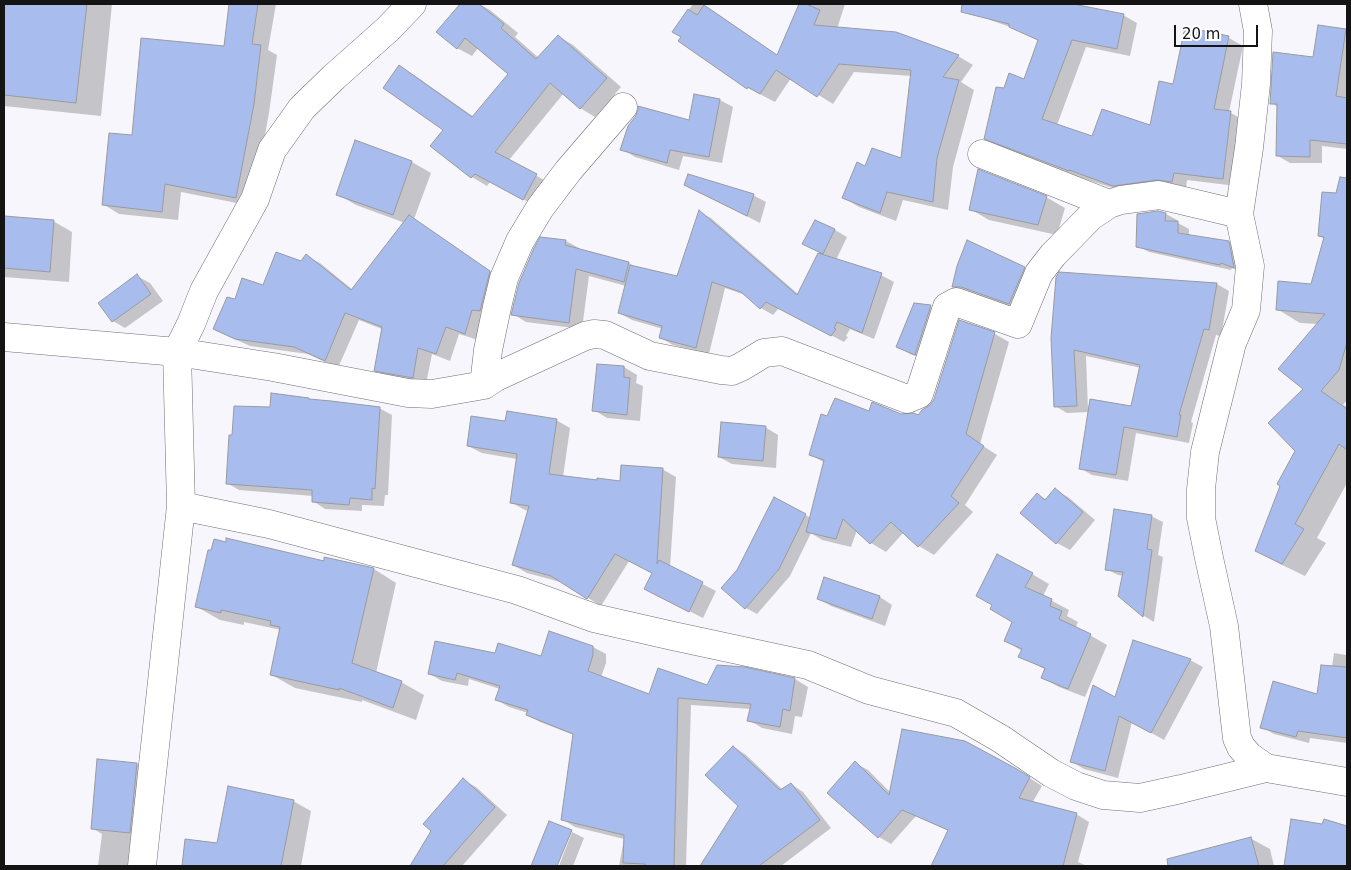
<!DOCTYPE html>
<style>
body{margin:0}
#map{position:relative;width:1351px;height:870px;overflow:hidden;background:#f7f6fc;font-family:"DejaVu Sans",sans-serif}
canvas{display:block}
.frame{position:absolute;inset:0;border:5px solid #141415;pointer-events:none}
.scale{position:absolute;left:1174px;top:25px;width:84px;height:22px;box-sizing:border-box;border:2px solid #141415;border-top:0;padding-left:6px;font-size:15px;line-height:18px;white-space:nowrap;color:#141415;-webkit-text-stroke:4px #fff;paint-order:stroke}
</style>
<div id="map">
<canvas width="1351" height="870"></canvas>
<div class="frame"></div>
<div class="scale">20 m</div>
</div>
<script>
const context = document.querySelector('canvas').getContext('2d');
context.lineJoin = 'round';
function paint(path, color) { context.fillStyle = color; context.fill(path, 'evenodd'); }
const poly = rows => new Path2D(rows.map(r => 'M' + r).join(''));
function stroke(path, color, width, dash) { context.strokeStyle = color; context.lineWidth = width; context.lineCap = dash ? 'butt' : 'round'; context.setLineDash(dash || []); context.stroke(path); }
paint(poly([
 [4,4,112,4,101,116,4,106],
 [228,4,276,4,268,50,277,55,269,113,252,206,181,192,178,220,119,214,103,204,134,137,225,48,230,5],
 [461,4,470,4,472,5,473,4,479,4,490,10,518,33,515,37,539,58,558,36,573,45,621,87,595,117,580,108,564,93,509,160,551,184,538,207,490,182,487,186,472,177,432,146,445,129,399,67,414,75,474,117,509,74,478,48,472,56,457,48,438,32],
 [693,4,700,4,710,9,778,56,801,4,845,4,837,29,906,35,920,43,958,56,973,65,961,82,974,90,953,167,948,210,903,200,896,221,859,207,844,198,866,168,903,160,912,76,854,72,833,104,791,78,775,102,748,88,680,41,682,37,674,31],
 [980,4,1078,4,1078,6,1123,15,1137,23,1130,56,1086,47,1057,125,1093,138,1151,127,1174,85,1186,28,1229,38,1243,46,1229,112,1244,120,1236,186,1187,180,1186,189,1128,193,1082,178,999,146,986,138,1005,90,1024,80,1039,41,1013,28,990,20,976,12],
 [1345,30,1347,32,1347,149,1322,146,1322,163,1290,163,1278,156,1278,107,1271,103,1314,59],
 [720,100,733,107,722,163,683,156,679,170,635,157,622,149,690,122],
 [356,142,412,162,431,173,414,219,503,280,478,340,459,334,450,361,432,354,426,384,388,378,375,370,382,329,359,320,338,368,308,354,250,346,228,336,214,329,235,301,264,287,301,263,306,256,320,263,353,290,405,223,356,205,337,194],
 [685,185,753,195,766,202,760,223],
 [1323,193,1347,196,1347,400,1343,405,1347,407,1347,483,1317,538,1326,543,1305,576,1280,564,1257,551,1296,451,1304,389,1318,324,1300,323,1277,309,1312,285,1325,239,1319,236],
 [1046,197,1065,208,1057,235,989,220,970,209],
 [699,212,711,218,798,294,820,253,815,222,835,230,847,237,836,260,881,275,894,282,874,339,850,329,846,336,848,337,844,342,779,308,773,315,761,308,748,296,725,288,709,354,673,345,661,338,663,329,632,320,619,313,626,286,589,276,582,329,526,322,513,314,541,239,566,241,579,248,579,249,629,263,637,268,678,277],
 [1158,212,1166,214,1177,220,1176,222,1189,229,1189,236,1228,242,1239,249,1244,273,1232,268,1231,270,1149,252,1138,246],
 [4,218,53,221,72,232,69,282,4,277],
 [1024,268,1043,279,1028,314,972,297,953,287],
 [1060,274,1217,284,1229,291,1221,336,1216,335,1191,422,1193,423,1189,443,1136,433,1128,481,1092,475,1080,468,1089,412,1067,413,1055,406],
 [1086,356,1141,368,1132,407,1088,410],
 [137,276,150,283,163,301,125,328,113,321],
 [915,304,931,307,943,314,928,361,910,354,897,346],
 [960,321,995,334,1009,342,980,444,997,455,965,505,973,512,934,555,919,546,904,532,886,552,871,543,857,530,851,547,822,540,811,533,790,576,757,614,746,608,738,571,774,499,811,518,825,463,811,455,827,417,869,413,919,416,931,406,935,399],
 [598,365,624,367,637,375,636,383,643,386,640,421,607,418,594,410],
 [379,408,392,415,388,495,385,495,384,506,362,505,362,511,325,509,313,501,313,496,239,490,227,483],
 [556,420,570,428,563,477,621,483,662,469,676,477,670,567,716,591,703,618,659,596,653,574,629,561,601,606,564,583,527,573,513,565,529,511,525,510,512,503,517,459,482,453,468,446,506,423],
 [765,427,778,435,776,468,732,464,719,457],
 [1055,490,1068,497,1095,520,1070,550,1057,543,1037,494,1047,500],
 [1151,516,1163,522,1158,555,1163,557,1154,622,1144,616,1120,596,1124,576,1118,575,1106,569],
 [325,562,374,569,396,583,376,673,401,682,424,695,416,720,362,700,362,702,295,688,272,675,281,630,244,622,244,625,220,620,197,607],
 [1032,574,1049,584,1043,596,1069,610,1067,616,1078,622,1076,627,1107,645,1085,697,1059,687,1042,677,1046,670,1020,656,1022,651,1006,641,1014,622,992,609],
 [825,578,880,597,892,605,885,626,831,606,818,598],
 [1347,627,1347,743,1310,738,1309,743,1274,734,1262,727,1318,695,1332,667,1334,653,1346,655],
 [593,647,606,654,606,663,601,677,649,695,708,686,745,669,795,679,808,687,802,717,795,716,792,734,762,728,749,720,751,709,691,705,686,866,619,866,624,839,575,827,562,819,574,735,540,722,527,715,528,713,509,707,497,700,500,689,469,679,468,686,442,681,430,674,496,654,542,657],
 [1190,660,1203,667,1164,740,1132,722,1118,778,1084,769,1072,762,1115,698],
 [734,747,746,755,783,790,791,784,803,792,831,828,781,866,701,866,740,806],
 [98,761,137,764,154,774,139,866,98,866,102,834,92,828],
 [855,763,868,770,891,793,1028,777,1042,786,1032,803,1076,814,1089,822,1078,862,1087,866,1030,866,1033,860,992,851,985,866,933,866,949,831,916,816,891,844,879,837],
 [463,780,476,787,507,815,462,866,411,866],
 [293,801,311,811,301,866,183,866,186,841,218,844],
 [1292,821,1323,826,1325,821,1347,827,1347,866,1285,866],
 [572,832,584,838,573,866,559,866],
 [1250,838,1270,849,1274,866,1188,866,1185,855],
 [1126,865,1129,866,1094,866]
]), '#0003');
const building = poly([
 [4,4,87,4,76,103,4,95,4,4],
 [229,4,258,4,252,44,261,45,254,104,236,198,165,184,162,212,102,205,109,133,132,135,141,38,224,46,229,4],
 [460,4,479,4,504,24,501,28,536,59,558,35,607,78,580,109,550,83,495,152,537,174,523,200,475,174,471,178,430,146,443,130,383,88,399,65,472,117,508,74,465,38,457,49,436,32,460,4],
 [799,4,806,4,820,10,814,25,896,32,959,55,943,77,959,80,937,158,933,202,887,192,880,213,842,198,857,162,865,166,872,148,901,158,911,70,839,64,817,97,776,70,760,94,748,87,747,89,678,41,681,37,672,32,688,9,697,15,704,5,777,55,799,4],
 [962,4,1073,4,1124,14,1117,49,1072,40,1042,119,1092,136,1102,109,1150,125,1159,81,1173,84,1185,27,1229,36,1214,109,1231,111,1223,179,1174,173,1172,182,1157,180,1113,186,1069,170,1069,171,984,139,996,87,1004,88,1009,73,1024,79,1038,40,1009,27,1009,24,961,12,962,4],
 [1318,25,1346,29,1336,96,1347,98,1347,144,1310,140,1310,157,1276,156,1277,104,1270,104,1273,52,1313,57,1318,25],
 [694,94,720,99,709,157,670,150,667,163,620,150,628,126,635,117,638,110,638,106,689,120,694,94],
 [355,140,412,161,393,215,336,195,355,140],
 [978,169,1047,196,1038,225,969,210,978,169],
 [688,174,754,194,747,216,684,185,688,174],
 [1340,177,1347,178,1347,342,1339,370,1321,391,1347,409,1347,450,1339,444,1295,524,1304,529,1282,564,1255,551,1280,486,1277,484,1295,451,1268,423,1303,389,1278,369,1325,314,1276,310,1278,281,1311,284,1324,237,1318,236,1322,192,1336,193,1340,177],
 [699,210,797,295,818,253,882,273,862,333,837,322,834,328,836,329,831,336,766,302,760,309,741,292,712,282,696,348,659,338,662,326,618,313,630,265,677,276,699,210],
 [1158,211,1166,213,1165,221,1178,221,1178,233,1229,241,1234,268,1221,263,1220,265,1136,247,1137,214,1158,211],
 [409,215,490,271,480,311,472,310,465,334,446,327,436,354,418,348,413,378,374,371,382,327,345,313,325,361,294,347,235,339,213,329,227,297,235,299,242,278,263,285,276,252,301,261,306,254,351,290,409,215],
 [4,216,54,220,50,272,4,268,4,216],
 [815,220,835,229,823,254,802,244,815,220],
 [540,237,566,240,565,245,629,262,624,282,576,269,569,323,511,315,519,283,534,248,540,237],
 [967,240,1025,267,1009,304,961,287,952,287,957,266,967,240],
 [1059,272,1217,283,1209,330,1204,329,1179,415,1181,415,1177,437,1124,427,1116,475,1079,469,1090,399,1131,406,1140,365,1074,350,1077,406,1054,407,1051,338,1056,277,1059,272],
 [137,274,151,294,112,322,98,303,137,274],
 [914,303,931,305,915,355,896,347,914,303],
 [959,320,995,332,966,434,984,446,951,496,959,503,918,547,891,522,870,544,843,519,836,539,806,532,824,460,809,455,821,414,827,416,835,398,869,411,872,402,901,414,914,413,918,415,922,410,930,405,934,399,959,320],
 [597,364,624,366,624,377,630,378,627,415,592,411,597,364],
 [271,393,309,398,309,399,331,401,380,407,375,489,372,488,372,500,350,498,349,505,312,502,312,490,226,484,229,435,232,435,234,406,270,407,271,393],
 [507,411,557,419,549,474,597,480,597,478,620,481,621,465,663,468,657,564,659,560,703,582,689,612,644,589,652,573,615,554,587,599,551,576,512,565,529,506,510,503,517,454,467,446,471,416,505,421,507,411],
 [721,422,766,426,763,461,718,457,721,422],
 [1055,488,1083,512,1056,544,1020,513,1037,493,1045,500,1055,488],
 [774,497,806,514,779,569,745,609,721,588,737,570,774,497],
 [1114,509,1152,515,1147,549,1152,550,1143,617,1118,596,1123,572,1105,570,1114,509],
 [226,538,324,561,324,557,374,568,352,663,402,681,393,708,339,688,339,690,270,675,280,627,270,625,271,621,221,610,221,613,195,607,208,550,211,550,214,539,226,542,226,538],
 [997,554,1033,573,1025,587,1052,599,1050,606,1062,611,1059,619,1091,634,1068,689,1041,678,1045,668,1018,657,1022,649,1004,641,1012,622,990,609,992,605,976,596,997,554],
 [824,577,880,596,872,619,817,599,824,577],
 [549,631,593,646,593,655,588,671,649,694,658,668,707,685,717,665,745,667,795,678,790,711,783,709,780,727,747,721,751,704,678,698,674,866,645,866,645,864,623,863,624,835,561,820,573,734,526,715,528,710,495,700,500,686,457,673,455,680,428,674,435,641,495,653,498,643,541,656,549,631],
 [1133,640,1191,659,1151,733,1119,716,1105,771,1070,762,1093,685,1115,697,1133,640],
 [1321,665,1347,667,1347,738,1298,731,1296,737,1260,728,1273,681,1317,694,1321,665],
 [902,729,965,741,1015,768,1030,777,1019,798,1077,813,1063,866,931,866,948,830,902,810,878,838,827,793,855,761,889,795,902,729],
 [733,746,780,790,791,783,820,820,759,866,700,866,738,806,705,775,733,746],
 [97,759,137,763,130,833,91,829,97,759],
 [463,778,495,807,443,866,410,866,431,831,423,824,463,778],
 [228,786,294,800,281,866,182,866,185,839,217,843,228,786],
 [1291,819,1322,824,1324,819,1347,826,1347,866,1284,866,1291,819],
 [549,821,572,830,557,866,531,866,549,821],
 [1251,837,1259,866,1168,866,1167,859,1251,837]
]);
paint(building, '#a8bdee');
stroke(building, '#989a9f', 1);
const minor = poly([
 [1253,4,1258,31,1256,84,1249,148,1239,214,1250,266,1246,310,1232,343,1205,452,1201,489,1201,518,1209,558,1224,626,1237,738,1241,747,1249,756,1266,768],
 [982,154,1109,204],
 [4,337,177,352,273,367,408,393,432,394,484,385,496,377,585,336,594,334,605,335,650,356,721,370,732,371,741,367,764,353,782,351,907,399,919,394,947,307,956,302,1018,324,1039,273,1053,255,1091,216,1109,204,1121,200,1159,195,1239,214],
 [484,385,488,350,497,307,504,278,520,241,540,208,568,171,623,107],
 [181,506,269,524,517,590,594,618,673,636,808,665,869,690,956,713,1001,739,1051,773,1076,786,1103,795,1140,798,1181,789,1266,768,1347,782],
 [142,866,181,506,177,352,191,324,204,291,255,199,272,150,302,108,334,77,388,29,412,4]
]);
stroke(minor, '#6f6f74', 29);
stroke(minor, '#fff', 28);
</script>
